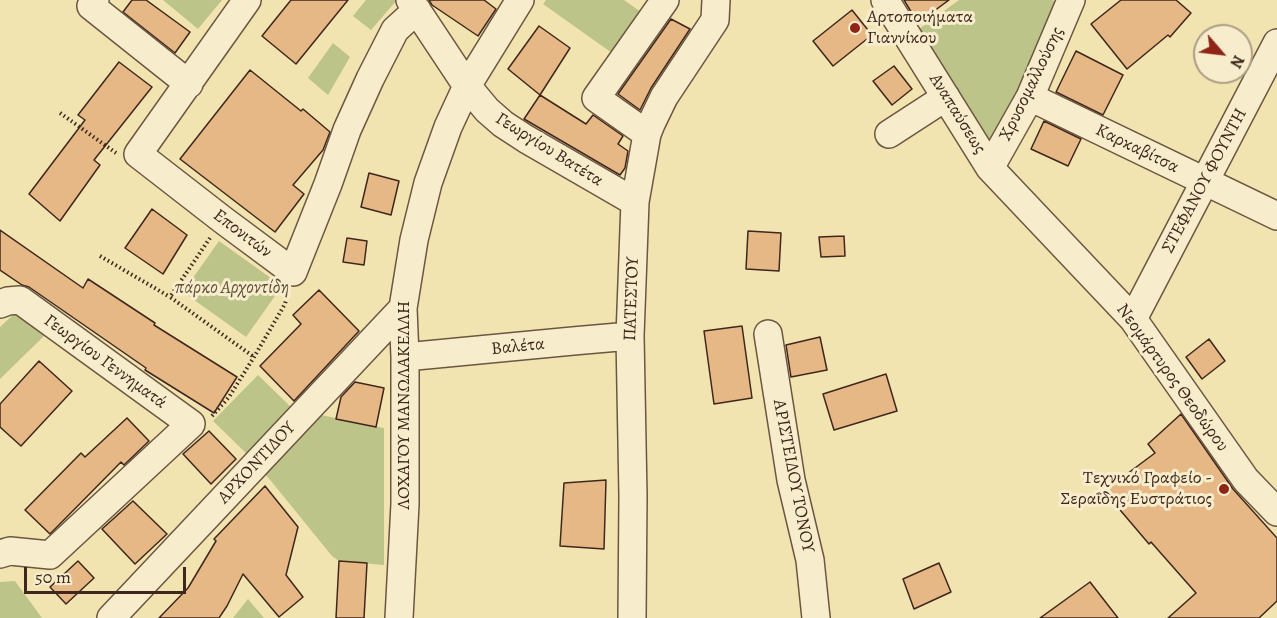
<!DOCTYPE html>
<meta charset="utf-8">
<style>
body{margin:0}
#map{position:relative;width:1277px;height:618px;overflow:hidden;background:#f2e4b1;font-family:Alegreya,serif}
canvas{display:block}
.north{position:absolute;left:1193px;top:24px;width:60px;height:60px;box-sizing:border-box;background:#f7edcc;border:2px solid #ad9e86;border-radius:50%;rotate:118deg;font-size:16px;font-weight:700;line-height:24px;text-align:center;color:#3f271d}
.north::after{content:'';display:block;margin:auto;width:21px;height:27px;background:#8f2418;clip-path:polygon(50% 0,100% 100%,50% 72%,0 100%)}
.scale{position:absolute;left:24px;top:567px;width:162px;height:27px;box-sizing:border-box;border:3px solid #3f271d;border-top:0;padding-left:8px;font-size:18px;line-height:21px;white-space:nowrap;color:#3f271d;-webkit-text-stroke:4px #f7edcc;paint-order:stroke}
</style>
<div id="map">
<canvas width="1277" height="618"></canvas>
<div class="north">N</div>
<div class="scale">50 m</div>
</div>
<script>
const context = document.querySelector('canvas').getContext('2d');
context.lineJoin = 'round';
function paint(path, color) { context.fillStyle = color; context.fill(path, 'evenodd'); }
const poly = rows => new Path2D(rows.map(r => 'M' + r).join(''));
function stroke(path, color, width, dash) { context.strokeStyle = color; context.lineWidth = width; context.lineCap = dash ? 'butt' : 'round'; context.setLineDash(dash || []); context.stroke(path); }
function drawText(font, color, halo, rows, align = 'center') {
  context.font = font + ' Alegreya,serif'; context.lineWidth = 6; context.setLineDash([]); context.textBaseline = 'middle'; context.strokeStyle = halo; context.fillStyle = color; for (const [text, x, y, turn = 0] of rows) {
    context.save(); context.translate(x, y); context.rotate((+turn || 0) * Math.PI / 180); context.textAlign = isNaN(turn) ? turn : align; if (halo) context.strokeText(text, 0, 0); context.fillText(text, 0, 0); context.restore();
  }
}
paint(poly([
 [163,0,222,0,198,29],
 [366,0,397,0,371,30,353,16],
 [546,0,624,0,641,12,612,53,543,4],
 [959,0,1052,0,1064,7,988,156,915,32],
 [333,43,350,57,328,95,308,78],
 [219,241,282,286,246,337,183,292],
 [15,313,45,335,0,379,0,327],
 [258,375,293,409,248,455,213,421],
 [321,415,384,428,384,565,339,561,332,556,262,470],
 [15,581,42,618,0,618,0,582],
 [248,599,264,618,233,618]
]), '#bcc48a');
const building = poly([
 [132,0,146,0,190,32,175,53,123,12,132,0],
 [291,0,348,0,296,64,262,36,291,0],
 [429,0,484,0,496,9,478,36,432,5,429,0],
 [904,0,949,0,918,23,904,0],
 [1121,0,1176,0,1191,13,1170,37,1168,35,1127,69,1091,24,1121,0],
 [852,10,872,35,833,66,813,41,852,10],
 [671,19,690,29,651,88,640,110,618,94,671,19],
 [539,26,570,48,540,95,508,69,539,26],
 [1076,51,1123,75,1103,115,1056,92,1076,51],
 [119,62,152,87,94,160,100,165,60,221,29,194,85,120,78,115,119,62],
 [894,66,912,89,892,105,873,81,894,66],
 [250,70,301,111,303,109,330,132,323,150,293,185,304,194,275,232,180,159,250,70],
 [540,95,586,124,593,115,623,136,618,144,628,151,625,168,620,175,524,119,540,95],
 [1044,121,1081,139,1068,166,1031,149,1044,121],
 [369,173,399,181,391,215,361,207,369,173],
 [152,209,187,235,163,274,125,248,152,209],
 [0,230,83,288,88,279,155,323,154,325,237,377,214,413,145,370,146,368,29,287,22,285,0,270,0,230],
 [748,231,781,233,779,271,746,269,748,231],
 [844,236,845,256,821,257,819,237,844,236],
 [347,238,367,241,364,265,343,262,347,238],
 [319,290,359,331,294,401,260,366,301,324,293,315,319,290],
 [742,326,752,398,714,404,704,331,742,326],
 [820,337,827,370,791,377,786,345,820,337],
 [1209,339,1225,361,1202,379,1186,357,1209,339],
 [39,361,72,391,21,446,0,427,0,404,39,361],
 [886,374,897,411,834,430,823,394,886,374],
 [355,382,384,388,376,427,336,419,341,397,355,382],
 [1181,414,1233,489,1277,538,1277,601,1259,618,1168,618,1196,593,1151,542,1149,544,1104,491,1155,453,1148,444,1181,414],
 [127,418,149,441,124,465,121,462,50,534,25,510,81,453,85,457,127,418],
 [209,431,236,459,211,484,183,454,209,431],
 [606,480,604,549,560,546,564,483,606,480],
 [265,486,298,527,286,575,303,597,279,617,243,574,227,606,219,618,159,618,188,588,216,541,214,539,265,486],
 [133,501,167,534,135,564,102,529,133,501],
 [78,561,94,578,66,604,50,587,78,561],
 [339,561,367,563,364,618,336,618,339,561],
 [939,563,951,592,914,609,903,579,939,563],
 [1090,582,1118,618,1040,618,1090,582]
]);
paint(building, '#e6b886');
stroke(building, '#3f271d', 1.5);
const minor = poly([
 [95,0,91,6,189,84],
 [247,0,138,154,223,220,293,272,328,184,347,130,370,79,395,30,417,10],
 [410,0,467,86,487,110,503,124,526,139,635,202],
 [885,0,990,168,1133,319,1246,480,1277,512],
 [1030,97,1277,216],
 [647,134,596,98,665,0],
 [889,134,946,97],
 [990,168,1030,97,1071,0],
 [0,304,8,301,20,300,191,424,50,555,10,551,0,554],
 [1133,319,1277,43],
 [768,334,791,480,810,560,816,618],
 [405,357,573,341,630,336],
 [111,618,403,308],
 [399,618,405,504,405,357,403,308,414,240,428,183,448,127,467,86,520,0],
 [632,618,633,496,630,336,635,202,647,134,651,124,664,97,715,20,716,0]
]);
stroke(minor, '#6c5642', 30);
stroke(poly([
 [60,113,116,153],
 [210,238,170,297,254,357],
 [100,256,170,297],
 [212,416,229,397,254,357,285,304,288,293]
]), '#3f271d', 4, [1.5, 3]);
stroke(minor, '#f7edcc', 27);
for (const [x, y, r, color] of [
 [855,28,6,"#8f2418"],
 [1224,489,6,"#8f2418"]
]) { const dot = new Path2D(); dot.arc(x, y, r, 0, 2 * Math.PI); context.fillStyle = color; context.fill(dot); stroke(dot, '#f7edcc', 2); }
drawText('18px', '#3f271d', '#f7edcc', [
 ["Αρτοποιήματα",867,18],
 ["Γιαννίκου",867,39],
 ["Τεχνικό Γραφείο -",1212,479,"right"],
 ["Σεραΐδης Ευστράτιος",1212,500,"right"]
], 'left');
drawText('18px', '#3f271d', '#f7edcc', [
 ["Χρυσομαλλούσης",1032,84,-64],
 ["Αναπαύσεως",957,114,58],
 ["Καρκαβίτσα",1137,149,26],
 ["Γεωργίου Βατέτα",549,150,32],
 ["ΣΤΕΦΑΝΟΥ ΦΟΥΝΤΗ",1205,181,-62],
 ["Επονιτών",242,234,37],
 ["ΠΑΤΕΣΤΟΥ",632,299,-88],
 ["Βαλέτα",518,347,-6],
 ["Γεωργίου Γεννηματά",105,362,36],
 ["Νεομάρτυρος Θεοδώρου",1172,378,54],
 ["ΛΟΧΑΓΟΥ ΜΑΝΩΛΑΚΕΛΛΗ",405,405,-90],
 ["ΑΡΧΟΝΤΙΔΟΥ",257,463,-47],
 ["ΑΡΙΣΤΕΙΔΟΥ ΤΟΝΟΥ",793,476,79]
]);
drawText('italic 18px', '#5e4e38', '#f7edcc', [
 ["πάρκο Αρχοντίδη",232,289]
]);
</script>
